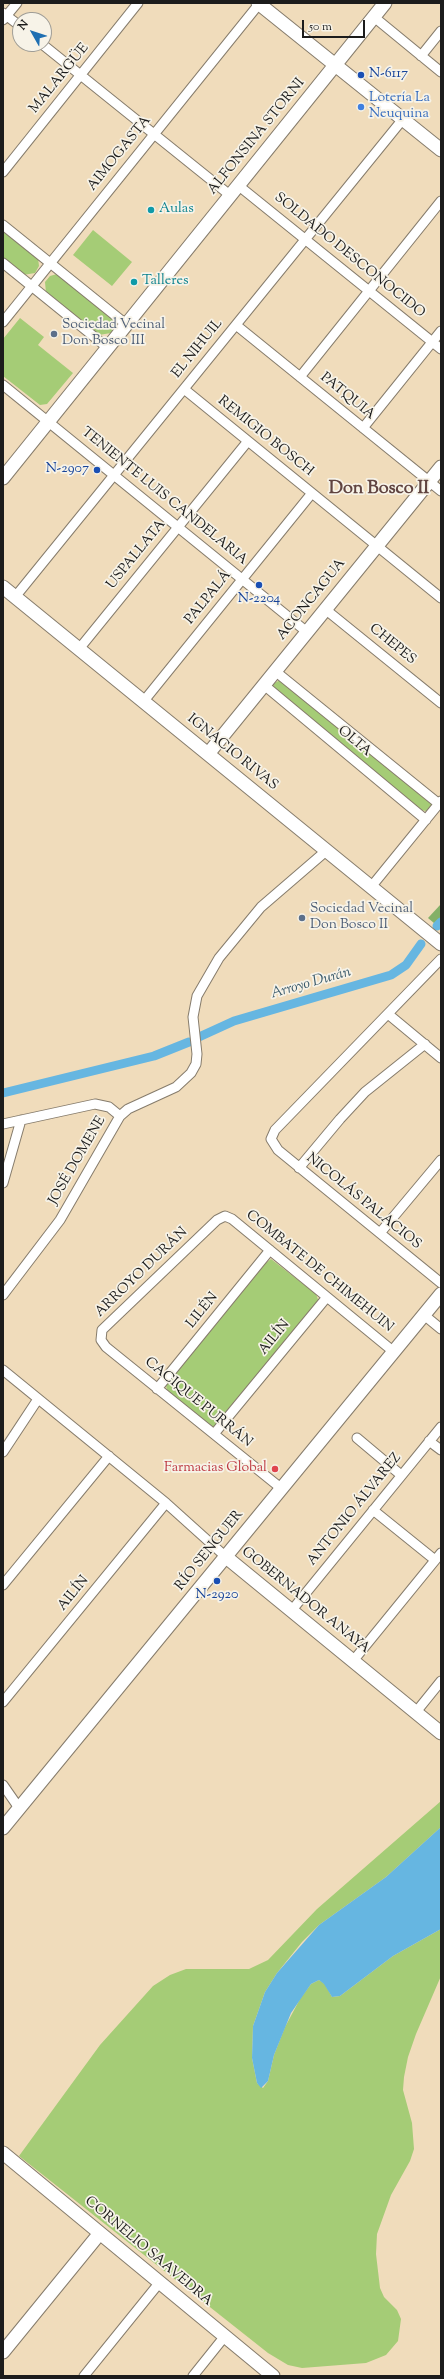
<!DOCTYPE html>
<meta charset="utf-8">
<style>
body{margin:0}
#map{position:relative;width:444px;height:2379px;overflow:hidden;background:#f0dcbb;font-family:"Sorts Mill Goudy",serif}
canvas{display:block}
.frame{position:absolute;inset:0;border:4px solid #1c1c1c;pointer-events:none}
.north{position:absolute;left:12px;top:12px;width:40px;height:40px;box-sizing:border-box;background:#f7f3e8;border:1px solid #9f9d96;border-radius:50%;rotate:309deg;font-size:11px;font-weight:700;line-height:16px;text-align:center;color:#1c1c1c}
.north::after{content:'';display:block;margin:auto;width:14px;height:18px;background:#1f6fb2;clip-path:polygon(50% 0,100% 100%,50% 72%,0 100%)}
.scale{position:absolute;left:302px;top:20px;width:63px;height:18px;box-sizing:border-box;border:2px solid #1c1c1c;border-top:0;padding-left:5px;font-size:12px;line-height:14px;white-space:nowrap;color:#1c1c1c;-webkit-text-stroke:3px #f7f3e8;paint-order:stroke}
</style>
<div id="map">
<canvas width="444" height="2379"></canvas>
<div class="frame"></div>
<div class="north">N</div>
<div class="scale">50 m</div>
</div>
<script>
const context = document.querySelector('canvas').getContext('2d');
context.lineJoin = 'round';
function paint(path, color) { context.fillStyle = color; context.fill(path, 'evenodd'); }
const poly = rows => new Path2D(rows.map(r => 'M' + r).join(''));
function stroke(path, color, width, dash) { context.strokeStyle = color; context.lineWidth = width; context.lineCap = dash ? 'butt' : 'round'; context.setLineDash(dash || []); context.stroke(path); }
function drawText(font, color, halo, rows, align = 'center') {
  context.font = font + ' "Sorts Mill Goudy",serif'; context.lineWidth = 3.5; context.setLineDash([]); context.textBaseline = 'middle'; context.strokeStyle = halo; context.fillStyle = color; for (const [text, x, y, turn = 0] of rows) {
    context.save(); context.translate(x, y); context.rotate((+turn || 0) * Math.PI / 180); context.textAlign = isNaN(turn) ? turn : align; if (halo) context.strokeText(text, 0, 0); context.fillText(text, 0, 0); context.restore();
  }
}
paint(poly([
 [3,228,38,258,39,266,35,273,23,275,3,260],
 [93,230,132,262,112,286,73,255],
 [57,274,113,318,115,326,111,333,99,335,46,293,45,282,50,276],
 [20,318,44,337,38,345,73,373,47,404,40,405,3,376,3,339],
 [280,680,431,803,431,808,426,811,421,810,274,691,273,684],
 [271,1259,316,1294,319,1302,217,1426,210,1427,167,1392,166,1385,266,1263],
 [441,1801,441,1827,386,1877,319,1925,302,1942,277,1973,265,1992,253,2026,252,2058,257,2083,263,2088,268,2081,274,2055,285,2027,300,1999,311,1984,319,1980,325,1984,332,1997,340,1996,393,1956,441,1929,441,1976,416,2034,408,2057,404,2077,403,2090,412,2123,414,2149,410,2161,391,2195,377,2234,376,2254,380,2288,384,2297,397,2310,401,2319,398,2341,386,2355,366,2363,302,2368,288,2365,268,2353,19,2156,100,2045,153,1986,170,1975,186,1969,249,1969,268,1960,317,1909]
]), '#a5cc76');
paint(poly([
 [441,904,441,929,428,918]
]), '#84b067');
paint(poly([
 [441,1827,441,1929,393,1956,340,1996,332,1997,324,1984,319,1980,311,1984,291,2013,274,2055,268,2081,261,2088,257,2083,252,2058,253,2026,265,1992,277,1973,319,1925,386,1877]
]), '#66b6e1');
stroke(poly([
 [437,926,441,922],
 [199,1037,234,1021,391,975,406,965,421,944],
 [3,1093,154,1056,189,1042]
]), '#66b6e1', 9);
const street = poly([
 [3,13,20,26],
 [374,17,441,72],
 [3,20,17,3],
 [42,44,231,196],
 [421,56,441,31],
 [3,172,138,3],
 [239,186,441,349],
 [3,225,127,325],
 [3,263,108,348],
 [3,322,259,4],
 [236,325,441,491],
 [300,377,441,201],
 [3,385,307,632],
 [184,389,441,598],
 [363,428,441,331],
 [15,597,403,119],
 [325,609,441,703],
 [79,649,248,441],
 [275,671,439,804],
 [264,685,426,820],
 [143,702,312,493],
 [371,887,441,801],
 [441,959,275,1130,271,1139,278,1150,441,1283],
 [388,1014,441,1058],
 [3,1124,95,1104,109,1107,120,1116],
 [299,1168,340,1119,365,1092,425,1044],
 [3,1183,21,1120],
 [380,1233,441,1160],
 [3,1295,60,1220,120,1116,128,1109,176,1087,191,1073,196,1064,197,1054,193,1017,197,996,219,958,261,907,326,851],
 [424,1315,441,1329],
 [3,1370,166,1503,226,1557],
 [157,1389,270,1250],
 [214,1434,327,1297],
 [357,1438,401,1475],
 [429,1441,441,1450],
 [3,1452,38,1399],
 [282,1489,106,1347,101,1340,102,1330,217,1220,225,1216,232,1219,394,1352],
 [373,1510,435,1560],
 [3,1585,109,1456],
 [292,1610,441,1427],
 [353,1661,441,1553],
 [3,1702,166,1503],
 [416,1712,441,1681],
 [3,1785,19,1808],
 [84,2376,160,2282],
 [193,2376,225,2336]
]);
const secondary = poly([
 [258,3,441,150],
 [3,478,385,3],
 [3,587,441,944],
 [208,754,441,467],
 [226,1557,441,1733],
 [3,1828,441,1294],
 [3,2153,273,2376],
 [3,2352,100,2233]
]);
stroke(street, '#867c6c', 11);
stroke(secondary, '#867c6c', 15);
stroke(street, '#fff', 9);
stroke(secondary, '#fff', 13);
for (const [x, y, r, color] of [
 [361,75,4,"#1a4fb4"],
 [361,107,4,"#3f7fe0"],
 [151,210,4,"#0f9aa8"],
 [134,282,4,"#0f9aa8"],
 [54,334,4,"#5c6f8a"],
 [97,470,4,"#1a4fb4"],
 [259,585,4,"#1a4fb4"],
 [302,918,4,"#5c6f8a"],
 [275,1469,4,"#e0444e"],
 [217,1581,4,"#1a4fb4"]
]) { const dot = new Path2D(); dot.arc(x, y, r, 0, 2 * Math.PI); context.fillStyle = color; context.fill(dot); stroke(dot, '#f7f3e8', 1.5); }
drawText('14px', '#164399', '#f7f3e8', [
 ["N-6117",369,75,"left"],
 ["N-2907",89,470,"right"],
 ["N-2204",259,600],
 ["N-2920",217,1596]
]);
drawText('14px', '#1c1c1c', '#f7f3e8', [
 ["MALARGÜE",60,79,-51],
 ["ALFONSINA STORNI",257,137,-51],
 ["AIMOGASTA",120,154,-51],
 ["SOLDADO DESCONOCIDO",349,256,39],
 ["EL NIHUIL",198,349,-51],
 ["PATQUIA",347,397,39],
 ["REMIGIO BOSCH",265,437,39],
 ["TENIENTE LUIS CANDELARIA",164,497,39],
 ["USPALLATA",137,555,-51],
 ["PALPALÁ",209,598,-51],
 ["ACONCAGUA",312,600,-51],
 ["CHEPES",392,645,39],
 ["OLTA",354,742,40],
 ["IGNACIO RIVAS",232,753,39],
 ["JOSÉ DOMENE",78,1161,-60],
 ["NICOLÁS PALACIOS",363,1202,39],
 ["COMBATE DE CHIMEHUIN",319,1272,39],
 ["ARROYO DURÁN",142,1273,-44],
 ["LILÉN",203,1311,-51],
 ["AILÍN",275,1338,-51],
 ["CACIQUE PURRÁN",198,1403,39],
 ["ANTONIO ÁLVAREZ",355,1510,-51],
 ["RÍO SENGUER",210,1551,-51],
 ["AILÍN",74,1594,-51],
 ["GOBERNADOR ANAYA",305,1601,39],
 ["CORNELIO SAAVEDRA",148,2252,40]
]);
drawText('14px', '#366cbe', '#f7f3e8', [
 ["Lotería La",369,99],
 ["Neuquina",369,115]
], 'left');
drawText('14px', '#0d838f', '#f7f3e8', [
 ["Aulas",159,210],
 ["Talleres",142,282]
], 'left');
drawText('14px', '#4e5e75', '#f7f3e8', [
 ["Sociedad Vecinal",62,326],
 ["Don Bosco III",62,342],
 ["Sociedad Vecinal",310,910],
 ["Don Bosco II",310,926]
], 'left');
drawText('14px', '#be3a42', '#f7f3e8', [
 ["Farmacias Global",267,1469]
], 'right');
drawText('italic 15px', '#3a5a6b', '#f7f3e8', [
 ["Arroyo Durán",311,984,-16]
]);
drawText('bold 18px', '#604440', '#f7f3e8', [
 ["Don Bosco II",379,490]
]);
</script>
